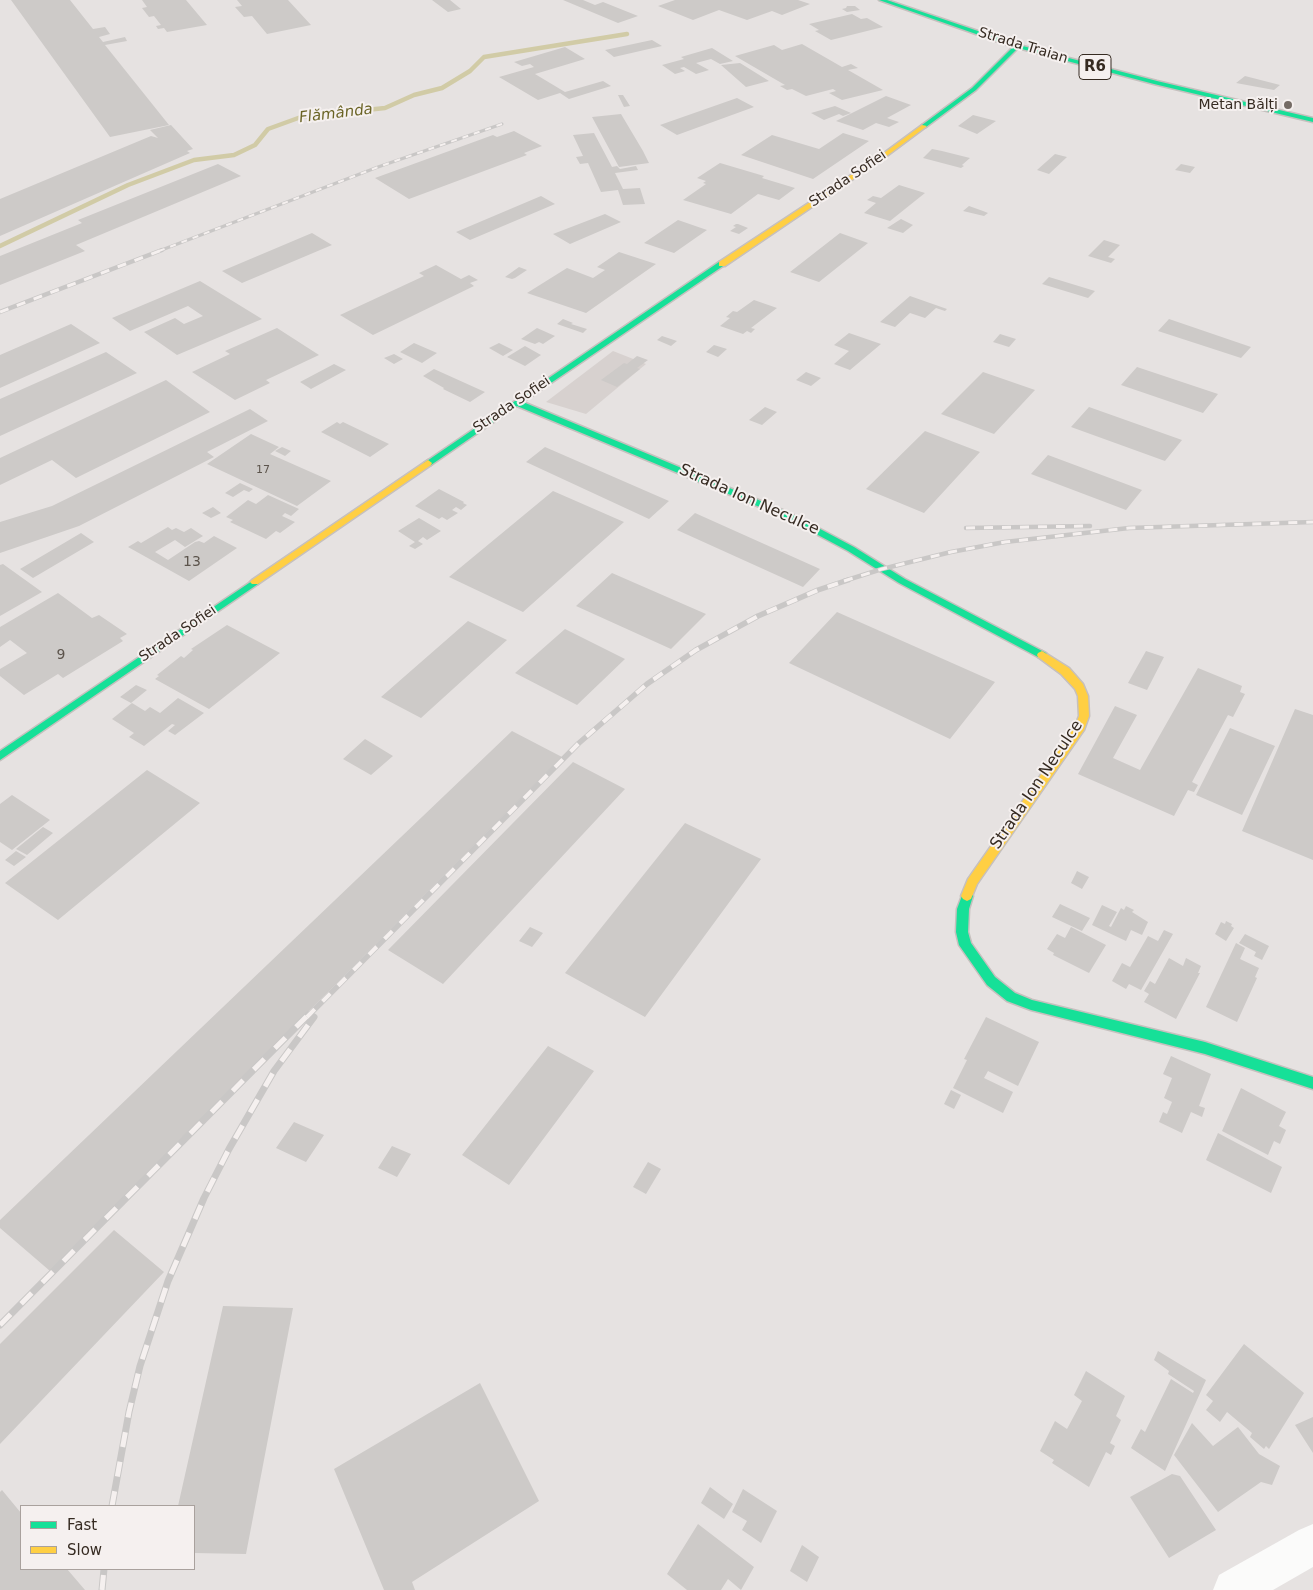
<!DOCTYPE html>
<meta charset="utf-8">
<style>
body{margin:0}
#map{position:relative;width:1313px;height:1590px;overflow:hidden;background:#e6e2e1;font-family:"DejaVu Sans",sans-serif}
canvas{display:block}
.legend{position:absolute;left:20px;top:1505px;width:175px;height:65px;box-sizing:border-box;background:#f5f0ef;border:1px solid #a9a19d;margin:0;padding:6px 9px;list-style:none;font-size:15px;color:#362b22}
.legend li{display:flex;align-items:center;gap:10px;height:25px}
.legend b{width:25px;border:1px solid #a9a19d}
</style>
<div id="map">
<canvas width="1313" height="1590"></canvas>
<ul class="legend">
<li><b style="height:6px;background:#16e098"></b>Fast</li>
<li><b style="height:6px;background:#ffcf43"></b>Slow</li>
</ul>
</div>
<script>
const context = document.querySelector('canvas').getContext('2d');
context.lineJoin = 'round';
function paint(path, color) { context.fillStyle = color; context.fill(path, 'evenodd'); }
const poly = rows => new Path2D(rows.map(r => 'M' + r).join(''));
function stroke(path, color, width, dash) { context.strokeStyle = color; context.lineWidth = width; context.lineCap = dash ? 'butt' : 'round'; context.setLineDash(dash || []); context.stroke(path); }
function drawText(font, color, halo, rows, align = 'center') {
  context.font = font + ' "DejaVu Sans",sans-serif'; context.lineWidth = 4; context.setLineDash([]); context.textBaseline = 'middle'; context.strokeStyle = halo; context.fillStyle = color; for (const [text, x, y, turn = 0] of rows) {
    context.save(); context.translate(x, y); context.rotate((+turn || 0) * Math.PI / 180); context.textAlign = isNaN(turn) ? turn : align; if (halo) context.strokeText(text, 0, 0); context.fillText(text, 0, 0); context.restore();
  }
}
paint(poly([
 [613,351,646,364,586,414,546,402]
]), '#d7d1cf');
stroke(poly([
 [0,246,128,185,194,160,234,155,255,145,268,129,301,117,385,108,414,95,442,88,470,71,484,57,627,34]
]), '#d1cba6', 4.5);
paint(poly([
 [11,0,70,0,93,29,105,27,110,34,99,37,103,42,125,37,127,41,105,45,169,125,110,137],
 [142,0,186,0,207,25,167,32,164,28,158,29,156,26,161,25,154,16,149,17,142,8,147,7],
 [237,0,288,0,311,25,267,34,252,16,244,17,235,7,242,6],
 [432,0,450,0,461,9,448,12],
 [563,0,583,0,595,5,603,2,638,16,618,23],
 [675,0,798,0,810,4,782,15,772,11,747,20,719,10,693,20,658,6],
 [847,6,855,6,860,10,847,12,842,9,846,8],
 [852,14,861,19,867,18,883,27,831,40,815,31,819,30,809,24],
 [652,40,662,46,614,57,605,50],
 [802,44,842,67,851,64,858,68,848,70,883,90,842,100,829,93,836,91,833,89,806,96,792,89,787,90,780,86,785,85,735,56,774,45,782,50],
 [565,47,585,59,535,74,565,92,603,81,611,86,569,99,560,93,538,100,499,77,534,67,530,64,522,66,514,62],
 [712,48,733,61,720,64,711,59,696,63,709,70,696,74,684,67,680,68,685,71,675,74,662,65,684,59,681,57],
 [740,63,769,81,746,87,721,65],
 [1245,76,1280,85,1274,90,1236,83],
 [618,95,623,95,630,106,624,107],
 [886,96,911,105,887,118,899,122,889,127,876,123,863,130,836,121],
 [737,98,754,107,677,135,660,125],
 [835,106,851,113,843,116,839,114,824,120,811,113],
 [621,114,643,151,649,163,619,167,592,117],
 [973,115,996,121,977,134,958,126],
 [171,125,193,149,187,151,190,153,0,236,0,199,151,136,158,138,150,130],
 [514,131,542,146,524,153,527,155,409,199,375,178,493,135,497,137],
 [594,133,612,167,617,166,620,169,636,166,638,170,615,173,623,189,640,188,645,204,623,205,618,190,601,192,588,163,580,164,576,157,583,156,573,135],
 [843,133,869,141,813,179,741,155,772,135,819,149],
 [932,149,942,151,970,158,962,165,964,166,961,168,923,158],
 [1055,154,1067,157,1049,174,1037,170],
 [720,163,764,176,762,178,795,188,779,200,758,194,731,214,683,200,706,184,703,183,706,181,697,178],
 [218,164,241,176,76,245,85,251,0,285,0,256,82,223,78,220],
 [1181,164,1195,167,1190,173,1175,170],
 [899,185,925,193,890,221,864,213,876,203,867,200,873,196,881,198],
 [541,196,555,204,470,240,456,232],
 [969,206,983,211,988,213,984,216,963,211],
 [605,214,621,222,570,244,553,234],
 [901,219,913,225,903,233,887,228],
 [678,220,707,230,674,253,644,243],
 [736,224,738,224,748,228,739,234,730,231,736,227,733,226],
 [312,233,332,245,242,283,222,271],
 [840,233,868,243,819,282,790,272],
 [1104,240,1120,245,1108,257,1115,259,1111,263,1088,256],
 [619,252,656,264,586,313,527,293,567,268,593,278,605,270,597,267],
 [436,265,461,279,469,275,478,280,470,283,474,286,373,335,340,315,424,276,419,273],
 [519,267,527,270,515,278,512,279,505,277],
 [1049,277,1095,291,1088,298,1042,284],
 [200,281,262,319,177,355,144,332,175,318,184,324,203,316,188,306,130,331,112,318],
 [910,296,947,309,945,311,936,308,925,318,910,313,895,327,880,322],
 [754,300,777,308,751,328,755,329,751,333,747,331,743,334,720,326,730,318,726,317,733,311,737,312],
 [563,319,573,323,571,324,587,329,583,333,557,324],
 [1169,319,1251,347,1241,358,1158,331],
 [71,324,100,343,0,388,0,355],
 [277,328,319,355,266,380,270,383,235,400,192,372,230,354,225,351],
 [537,328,555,336,543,344,539,342,535,344,521,339],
 [849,333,881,344,850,370,834,364,849,351,834,345],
 [1000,334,1016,339,1009,347,993,342],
 [662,336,677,341,671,346,657,340],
 [414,343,437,353,422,363,400,352],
 [499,343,513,350,503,356,489,348],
 [714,345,727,349,718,357,706,352],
 [525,346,541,355,525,366,507,357],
 [106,352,137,373,0,436,0,399],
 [394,354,403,359,394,364,384,358],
 [637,356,648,360,637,368,640,369,617,387,601,380,624,363,627,364],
 [334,364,346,370,311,389,300,382],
 [1137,367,1218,394,1203,413,1121,385],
 [434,369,485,392,470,402,443,389,444,388,423,376],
 [806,372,821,378,811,386,796,380],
 [983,372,1035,390,994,434,941,414],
 [166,380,210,412,76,478,52,460,0,485,0,458],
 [765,407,777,412,762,425,749,420],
 [1089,407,1182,440,1165,461,1071,427],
 [250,409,268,421,207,452,214,457,79,526,0,553,0,522,52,506],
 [337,422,340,424,343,422,389,444,370,457,321,432],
 [925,431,980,452,924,513,866,489],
 [251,434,279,447,270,454,331,481,297,506,207,464],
 [282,447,291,451,285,456,275,451],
 [545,447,669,501,649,519,526,462],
 [1048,455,1142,490,1126,510,1031,474],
 [240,483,253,489,249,492,244,490,233,497,225,493],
 [439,489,464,502,463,503,467,505,461,510,456,507,452,510,458,513,447,520,442,517,439,519,415,506],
 [553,491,624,522,523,612,449,577],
 [268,495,299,509,291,516,285,513,282,516,295,522,280,533,276,531,266,539,230,522,233,520,226,517,248,500,256,504],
 [213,507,221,513,211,518,202,513],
 [695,513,820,569,803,587,677,530],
 [419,518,441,531,427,540,423,537,418,541,423,544,415,549,409,546,415,542,398,531],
 [168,527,172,530,176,528,184,532,191,528,203,536,185,547,175,540,155,552,168,560,195,542,199,541,204,543,214,536,237,548,189,581,128,547,138,541,141,543],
 [81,533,94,542,33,578,20,569],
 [3,564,42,592,0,616,0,565],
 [612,573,706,614,671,649,576,606],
 [58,593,92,618,99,615,127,634,120,638,123,641,63,678,58,674,24,695,0,676,0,669,27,653,10,640,0,647,0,627],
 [837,612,995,682,950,739,789,663],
 [468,621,507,640,421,718,381,697],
 [227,625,280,653,209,709,155,679,159,676,157,675,181,656,184,658,193,650,191,649],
 [565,629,625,659,577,705,515,673],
 [1146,651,1164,657,1147,690,1128,683],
 [1198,668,1242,686,1240,692,1245,694,1233,717,1228,715,1192,782,1198,785,1194,792,1188,790,1174,816,1078,774,1115,706,1137,715,1113,758,1140,770],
 [136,685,147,690,131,703,120,697],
 [178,698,204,713,175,735,168,731,175,725,172,724,144,746,129,737,134,733,112,719,132,703,145,711,150,707,160,713],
 [1295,709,1313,715,1313,860,1242,831],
 [1230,728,1275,746,1242,815,1196,795],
 [512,731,562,757,50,1271,0,1228,0,1220],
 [365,739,393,756,371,775,343,759],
 [573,762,625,789,443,984,388,950],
 [147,770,200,803,58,920,5,883],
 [12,795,50,820,12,850,0,842,0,804],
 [685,823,761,859,645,1017,565,973],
 [43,827,53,833,27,855,16,849],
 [16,851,26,857,14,866,5,860],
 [1077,871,1089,877,1082,889,1071,883],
 [1060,904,1090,918,1082,931,1052,917],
 [1102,905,1117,912,1109,926,1111,927,1121,908,1124,910,1126,906,1134,910,1132,912,1148,922,1142,935,1131,930,1126,941,1092,925],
 [1226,921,1232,924,1231,926,1234,928,1226,941,1215,934,1221,922,1225,924],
 [530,927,543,933,532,947,519,941],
 [1071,927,1106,945,1089,973,1053,955,1054,953,1047,949,1057,934,1065,938],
 [1164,930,1173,934,1141,990,1129,984,1126,989,1112,981,1122,963,1130,967,1148,936,1158,941],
 [1245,934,1269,946,1262,960,1254,956,1256,952,1239,943],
 [1236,943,1245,948,1240,959,1259,968,1255,977,1257,978,1237,1022,1206,1007],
 [1169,958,1183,966,1186,958,1201,966,1198,973,1200,973,1176,1019,1144,1002,1149,994,1144,991,1150,981,1155,984],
 [986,1017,1039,1042,1018,1086,988,1071,984,1078,1013,1092,1003,1113,953,1088,967,1060,964,1059],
 [548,1046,594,1071,509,1185,462,1155],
 [1171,1056,1211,1074,1199,1106,1205,1108,1202,1117,1191,1112,1182,1133,1159,1122,1163,1112,1167,1114,1172,1102,1164,1098,1172,1078,1163,1074],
 [1241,1088,1286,1112,1279,1126,1286,1130,1280,1144,1274,1141,1268,1155,1222,1131],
 [951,1090,961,1095,954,1109,944,1104],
 [294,1122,324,1135,306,1162,276,1148],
 [1218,1133,1282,1167,1271,1193,1206,1160],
 [392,1146,411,1154,397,1177,378,1168],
 [648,1162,661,1169,646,1194,633,1187],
 [114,1230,164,1272,0,1444,0,1344],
 [223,1306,293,1308,246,1554,194,1553,194,1506,178,1506],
 [1244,1344,1304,1393,1269,1449,1266,1446,1264,1449,1250,1437,1252,1433,1227,1412,1220,1422,1206,1410,1213,1401,1206,1395],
 [1158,1351,1206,1380,1165,1471,1131,1448,1141,1429,1145,1432,1171,1379,1193,1393,1194,1391,1168,1374,1169,1371,1154,1360],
 [1086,1371,1125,1396,1116,1416,1121,1420,1110,1443,1115,1446,1111,1455,1106,1452,1089,1487,1052,1463,1054,1460,1040,1451,1055,1421,1067,1429,1082,1401,1074,1395],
 [480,1383,539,1501,412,1582,415,1590,384,1590,334,1469],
 [1313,1417,1313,1453,1295,1425],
 [1192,1423,1213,1446,1238,1427,1259,1454,1280,1466,1272,1485,1261,1482,1218,1512,1174,1455],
 [1172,1474,1180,1476,1216,1530,1169,1558,1130,1497],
 [710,1487,733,1504,724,1519,701,1503],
 [743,1489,777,1511,761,1543,742,1530,747,1521,732,1512],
 [2,1490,21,1513,21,1569,67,1569,85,1590,0,1590,0,1492],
 [698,1524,754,1567,741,1590,728,1579,721,1590,687,1590,667,1574],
 [802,1545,819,1557,807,1582,790,1571]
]), '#cdcac8');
const fast = poly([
 [879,0,887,0,1019,45,1157,81,1313,118,1313,122,1154,84,1018,48,976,90,926,127,922,127,922,125,972,88,1013,47,879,0],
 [719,262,726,264,523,402,792,514,854,547,905,579,1046,653,1047,655,1046,657,1038,657,899,583,848,551,786,518,517,406,431,465,428,466,424,463,719,262],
 [255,579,260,582,258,584,0,760,0,751,255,579],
 [967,891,971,893,973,896,969,909,968,932,971,943,995,977,1015,993,1032,1000,1205,1042,1313,1077,1313,1089,1205,1054,1031,1010,1007,1001,987,985,959,945,956,932,957,909,963,893,967,891]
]);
const slow = poly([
 [922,125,927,126,884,158,725,266,719,266,719,262,880,156,922,125],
 [428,460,432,463,431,465,258,584,252,584,250,582,252,580,428,460],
 [1042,651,1069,668,1083,684,1088,696,1089,716,1084,730,977,884,971,899,967,901,963,899,961,896,968,879,1075,726,1079,716,1078,696,1075,689,1061,674,1038,657,1037,655,1038,653,1042,651]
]);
stroke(fast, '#c6c0be', 3);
stroke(slow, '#c6c0be', 3);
paint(poly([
 [1313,1524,1313,1567,1273,1590,1213,1590,1219,1575,1299,1530,1313,1524]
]), '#fbfbfa');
paint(fast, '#16e098');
paint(slow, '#ffcf43');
const railFar3 = poly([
 [159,251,378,167,502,124]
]);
const railFar2 = poly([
 [0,312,162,250],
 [966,528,1090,526],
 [844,581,882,569,951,552,1005,542,1129,528,1313,522]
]);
const railFar1 = poly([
 [307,1017,579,743,647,684,696,650,758,616,818,590,848,580]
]);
const rail = poly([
 [0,1325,308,1015],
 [112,1506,129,1412,140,1366,168,1281,204,1198,229,1149,274,1071,314,1017],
 [102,1590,104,1569]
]);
stroke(railFar3, '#c9c7c6', 3);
stroke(railFar2, '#c9c7c6', 4.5);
stroke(railFar1, '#c9c7c6', 5.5);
stroke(rail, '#c9c7c6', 7);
stroke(railFar3, '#f5f0ef', 2, [6]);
stroke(railFar2, '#f5f0ef', 3, [9]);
stroke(railFar1, '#f5f0ef', 4, [11]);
stroke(rail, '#f5f0ef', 5, [15]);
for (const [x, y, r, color] of [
 [1288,105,5,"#746b65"]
]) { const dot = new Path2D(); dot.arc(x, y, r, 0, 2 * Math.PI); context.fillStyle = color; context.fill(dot); stroke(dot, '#f5f0ef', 2); }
drawText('11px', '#5c544c', null, [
 ["17",263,470]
]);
drawText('14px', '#362b22', '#f5f0ef', [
 ["Strada Trаian",1023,46,17],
 ["Strada Sofiei",848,179,-34],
 ["Strada Sofiei",512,405,-34],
 ["Strada Sofiei",178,634,-34]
]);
drawText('14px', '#362b22', '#f5f0ef', [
 ["Metan Bălți",1278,105]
], 'right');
drawText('14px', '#5c544c', null, [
 ["13",192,562],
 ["9",61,655]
]);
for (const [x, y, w] of [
 [1095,67,32]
]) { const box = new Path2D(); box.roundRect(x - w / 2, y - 12.5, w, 25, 4); context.fillStyle = '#f5f0ef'; context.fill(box); stroke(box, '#362b22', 1); }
drawText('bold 15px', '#362b22', null, [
 ["R6",1095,67]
]);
drawText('italic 15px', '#6a6324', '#f5f0ef', [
 ["Flămânda",336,114,-7]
]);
drawText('16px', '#362b22', '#f5f0ef', [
 ["Strada Ion Neculce",749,500,24],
 ["Strada Ion Neculce",1037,785,-56]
]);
</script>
